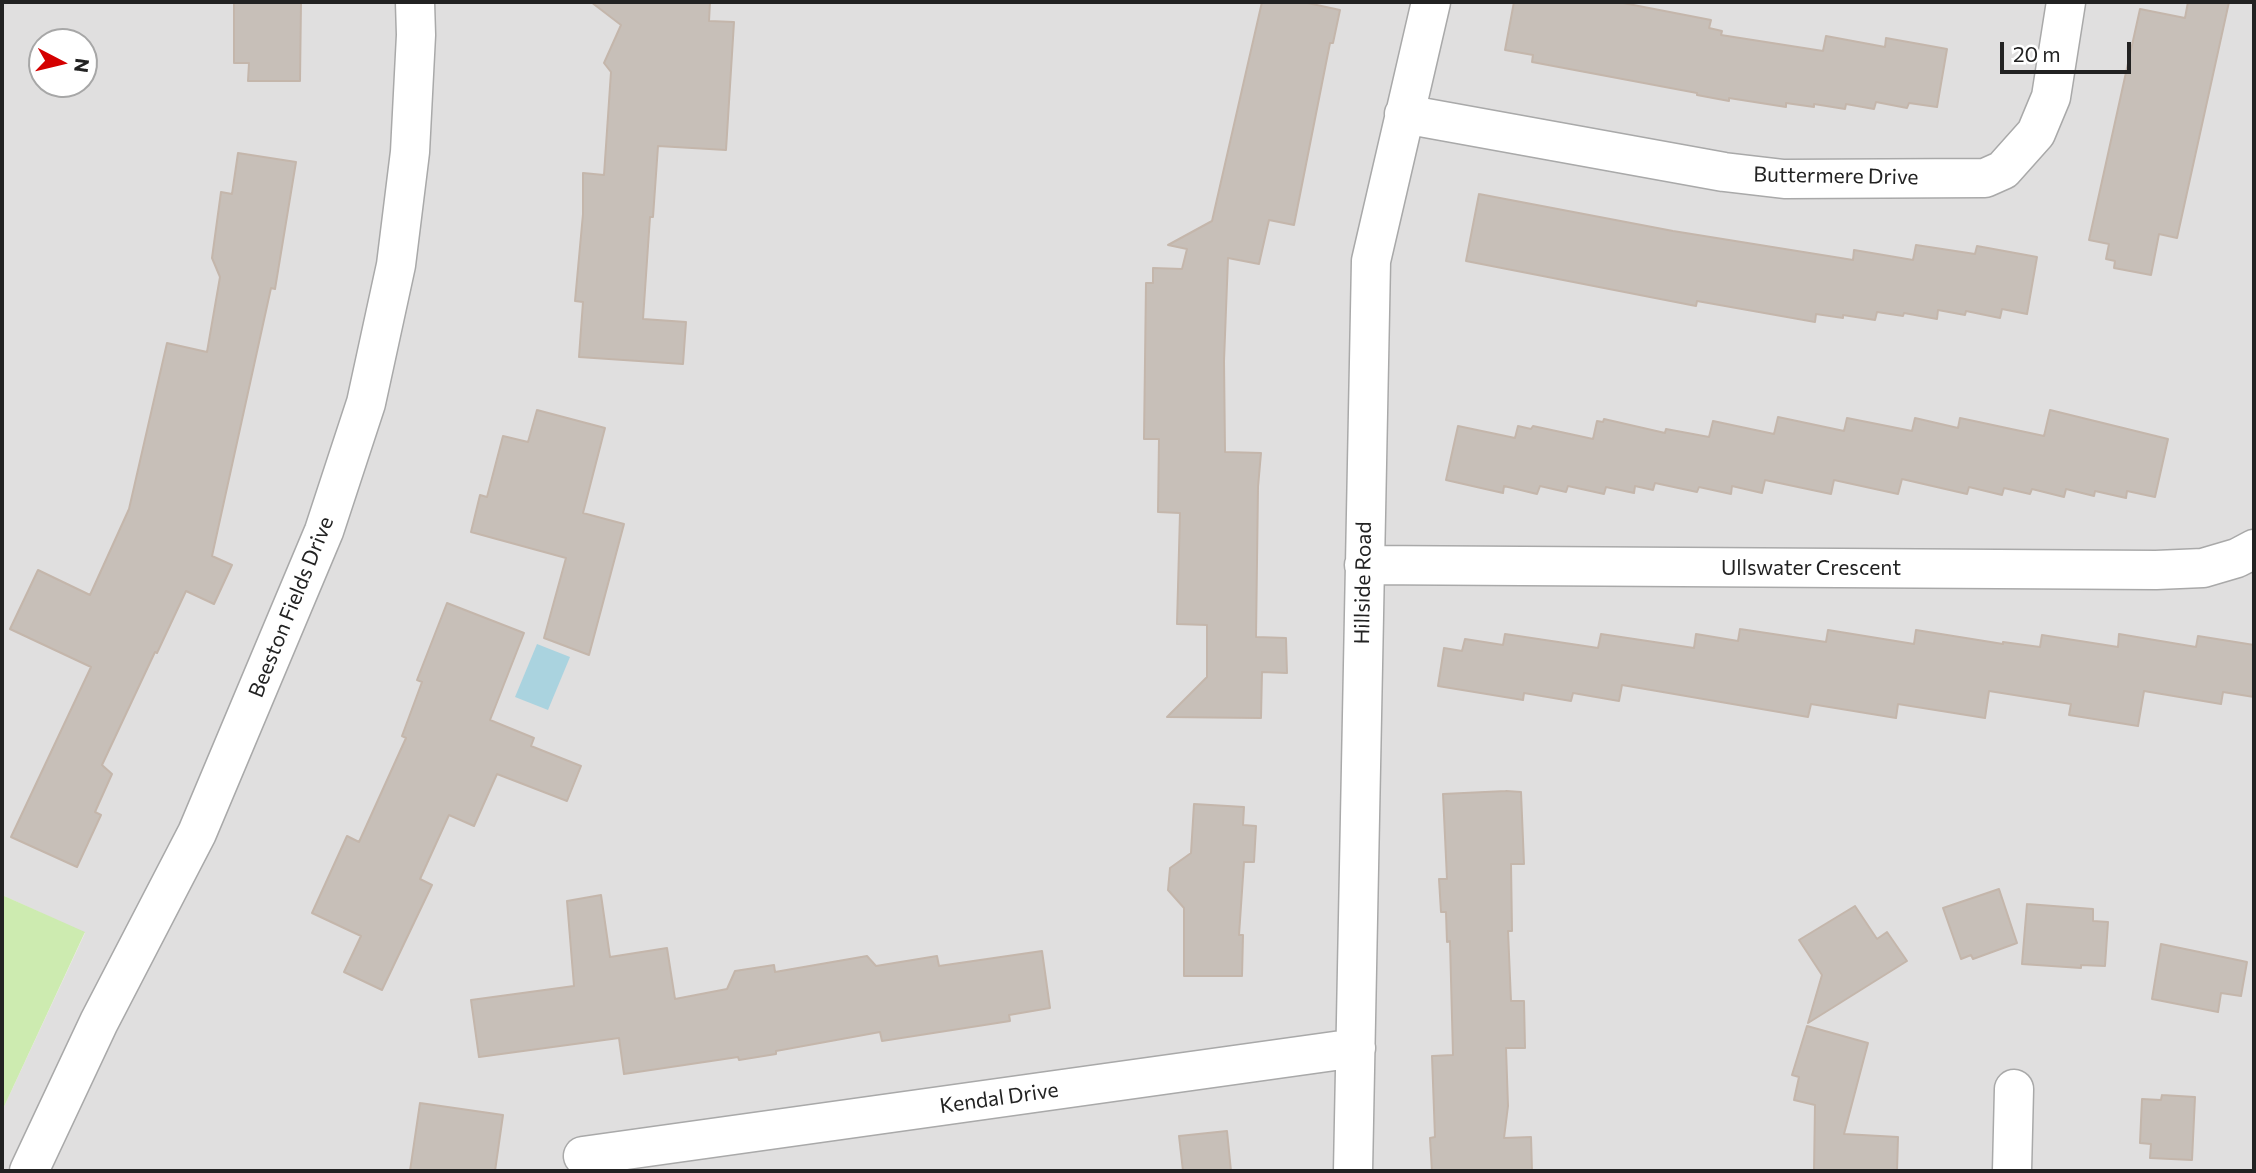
<!DOCTYPE html>
<style>
body{margin:0}
#map{position:relative;width:2256px;height:1173px;overflow:hidden;background:#f2efe9;font-family:Commissioner,sans-serif}
canvas{display:block}
.frame{position:absolute;inset:0;border:4px solid #222;pointer-events:none}
.north{position:absolute;left:28px;top:28px;width:70px;height:70px;box-sizing:border-box;background:#fff;border:2px solid #a7a7a7;border-radius:50%;rotate:97deg;font-size:19px;font-weight:700;line-height:28px;text-align:center;color:#222}
.north::after{content:'';display:block;margin:auto;width:24px;height:32px;background:#d40000;clip-path:polygon(50% 0,100% 100%,50% 72%,0 100%)}
.scale{position:absolute;left:2000px;top:42px;width:131px;height:32px;box-sizing:border-box;border:4px solid #222;border-top:0;padding-left:9px;font-size:21px;line-height:24px;white-space:nowrap;color:#222;-webkit-text-stroke:5px #fff;paint-order:stroke}
</style>
<div id="map">
<canvas width="2256" height="1173"></canvas>
<div class="frame"></div>
<div class="north">N</div>
<div class="scale">20 m</div>
</div>
<script>
const context = document.querySelector('canvas').getContext('2d');
context.lineJoin = 'round';
function paint(path, color) { context.fillStyle = color; context.fill(path, 'evenodd'); }
const poly = rows => new Path2D(rows.map(r => 'M' + r).join(''));
function stroke(path, color, width, dash) { context.strokeStyle = color; context.lineWidth = width; context.lineCap = dash ? 'butt' : 'round'; context.setLineDash(dash || []); context.stroke(path); }
function drawText(font, color, halo, rows, align = 'center') {
  context.font = font + ' Commissioner,sans-serif'; context.lineWidth = 5; context.setLineDash([]); context.textBaseline = 'middle'; context.strokeStyle = halo; context.fillStyle = color; for (const [text, x, y, turn = 0] of rows) {
    context.save(); context.translate(x, y); context.rotate((+turn || 0) * Math.PI / 180); context.textAlign = isNaN(turn) ? turn : align; if (halo) context.strokeText(text, 0, 0); context.fillText(text, 0, 0); context.restore();
  }
}
paint(poly([
 [2,2,2254,2,2254,1171,2,1171,2,1111,85,933,2,895],
 [42,42,84,42,84,84,42,84]
]), '#e0dfdf');
paint(poly([
 [2,895,85,932,2,1111]
]), '#cdebb0');
paint(poly([
 [537,644,570,657,548,710,515,697]
]), '#aad3df');
const building = poly([
 [234,2,301,2,300,81,248,81,249,63,234,63,234,2],
 [591,2,710,2,709,21,734,22,726,150,658,146,653,217,650,217,643,319,686,322,683,364,579,357,583,302,575,301,583,214,583,173,604,175,611,72,604,63,621,25,591,2],
 [1262,2,1303,2,1340,10,1333,43,1330,43,1294,225,1269,220,1259,264,1228,258,1224,361,1225,452,1261,453,1258,487,1256,637,1286,638,1287,673,1262,672,1261,718,1167,717,1207,677,1207,625,1177,624,1180,513,1158,512,1159,439,1144,439,1146,283,1153,283,1153,268,1182,269,1187,249,1168,245,1212,221,1262,2],
 [1514,2,1618,2,1711,20,1709,28,1722,31,1721,35,1823,51,1826,36,1885,47,1886,38,1947,49,1937,107,1909,103,1907,108,1876,102,1874,109,1846,104,1845,109,1814,104,1814,107,1786,103,1786,107,1729,98,1729,101,1697,95,1697,93,1532,62,1533,55,1505,50,1514,2],
 [2188,2,2229,2,2177,238,2159,234,2151,275,2114,268,2115,261,2106,259,2109,244,2089,240,2140,9,2185,18,2188,2],
 [238,153,296,162,275,289,271,288,212,556,232,565,214,604,186,591,157,653,155,652,102,765,112,774,95,812,101,815,77,867,11,837,91,667,10,629,38,570,90,595,129,509,167,343,207,352,220,277,212,258,221,192,232,194,238,153],
 [1479,194,1673,231,1853,260,1854,250,1913,260,1916,245,1975,254,1977,246,2037,257,2027,314,2002,309,2000,318,1966,311,1965,315,1938,310,1937,319,1904,313,1903,316,1877,312,1875,320,1843,315,1843,318,1816,314,1815,322,1697,301,1696,306,1466,261,1479,194],
 [537,410,605,428,583,513,624,524,589,655,544,638,566,558,471,532,480,495,487,497,503,436,528,442,537,410],
 [2050,410,2168,439,2155,497,2127,491,2126,498,2095,491,2094,496,2066,489,2064,497,2032,489,2030,494,2004,488,2002,495,1969,487,1967,494,1902,479,1898,494,1834,480,1831,494,1765,480,1762,493,1732,486,1731,494,1699,487,1697,492,1655,483,1653,490,1635,486,1634,493,1606,487,1604,494,1568,486,1566,492,1540,486,1537,494,1504,486,1503,493,1446,480,1458,426,1515,438,1518,426,1531,429,1533,426,1593,439,1597,421,1603,422,1604,419,1665,433,1666,429,1709,437,1713,421,1774,434,1778,417,1844,431,1847,418,1912,431,1915,418,1958,428,1960,418,2044,436,2050,410],
 [447,603,524,633,490,720,534,738,531,746,581,766,567,801,497,774,474,826,449,815,420,879,432,885,382,990,344,972,361,936,312,913,347,836,359,842,406,738,402,736,422,682,417,680,447,603],
 [1740,629,1826,642,1828,630,1914,644,1916,630,2003,644,2003,642,2040,647,2042,635,2118,647,2119,634,2196,647,2198,636,2254,645,2254,697,2223,692,2221,704,2144,691,2138,726,2069,715,2071,704,1989,691,1985,718,1898,704,1896,718,1811,704,1808,717,1622,685,1619,701,1573,693,1571,701,1524,693,1523,700,1438,686,1444,648,1462,651,1465,639,1503,645,1505,634,1598,648,1601,634,1694,648,1696,634,1738,641,1740,629],
 [1506,791,1521,792,1524,864,1511,864,1512,931,1508,931,1511,1001,1524,1001,1525,1048,1506,1048,1508,1106,1504,1138,1531,1137,1532,1171,1432,1171,1430,1138,1435,1137,1432,1056,1453,1055,1450,941,1447,942,1446,912,1441,912,1439,879,1447,879,1443,794,1506,791],
 [1194,804,1244,807,1243,825,1256,826,1254,862,1244,862,1239,935,1243,935,1242,976,1184,976,1184,908,1168,890,1170,868,1191,853,1194,804],
 [1999,889,2017,943,1973,959,1971,955,1961,959,1943,908,1999,889],
 [601,895,610,957,667,948,675,999,727,989,735,971,774,965,775,972,867,956,876,966,937,956,939,966,1042,951,1050,1008,1009,1015,1010,1021,882,1041,880,1032,776,1051,776,1054,739,1060,738,1057,624,1074,619,1038,479,1057,471,1000,574,986,567,901,601,895],
 [2027,904,2093,909,2093,921,2108,922,2105,966,2081,965,2081,968,2022,964,2027,904],
 [1855,906,1877,939,1887,932,1907,961,1808,1023,1822,975,1799,940,1855,906],
 [2161,944,2247,962,2241,996,2221,993,2218,1012,2152,999,2161,944],
 [1807,1026,1868,1043,1844,1134,1898,1137,1897,1171,1814,1171,1815,1105,1794,1100,1799,1077,1792,1075,1807,1026],
 [2162,1095,2195,1097,2192,1160,2150,1158,2151,1144,2140,1143,2142,1099,2161,1100,2162,1095],
 [420,1103,503,1115,495,1171,410,1171,420,1103],
 [1227,1131,1231,1171,1183,1171,1179,1136,1227,1131]
]);
paint(building, '#c7bfb8');
stroke(building, '#c4b6ab', 2);
const minor = poly([
 [1404,114,1724,172,1784,179,1985,178,2003,170,2036,133,2051,97,2066,2],
 [1364,565,2156,570,2203,568,2237,558,2254,549],
 [583,1156,1356,1048],
 [29,1171,99,1022,197,833,324,531,366,403,396,265,410,152,416,35,415,2],
 [1353,1171,1371,261,1431,2],
 [2012,1171,2014,1089]
]);
stroke(minor, '#a9a9a9', 41);
stroke(minor, '#fff', 38);
drawText('21px', '#222', '#fff', [
 ["Buttermere Drive",1836,176,1],
 ["Ullswater Crescent",1811,568],
 ["Hillside Road",1363,583,-89],
 ["Beeston Fields Drive",291,607,-68],
 ["Kendal Drive",999,1098,-8]
]);
</script>
